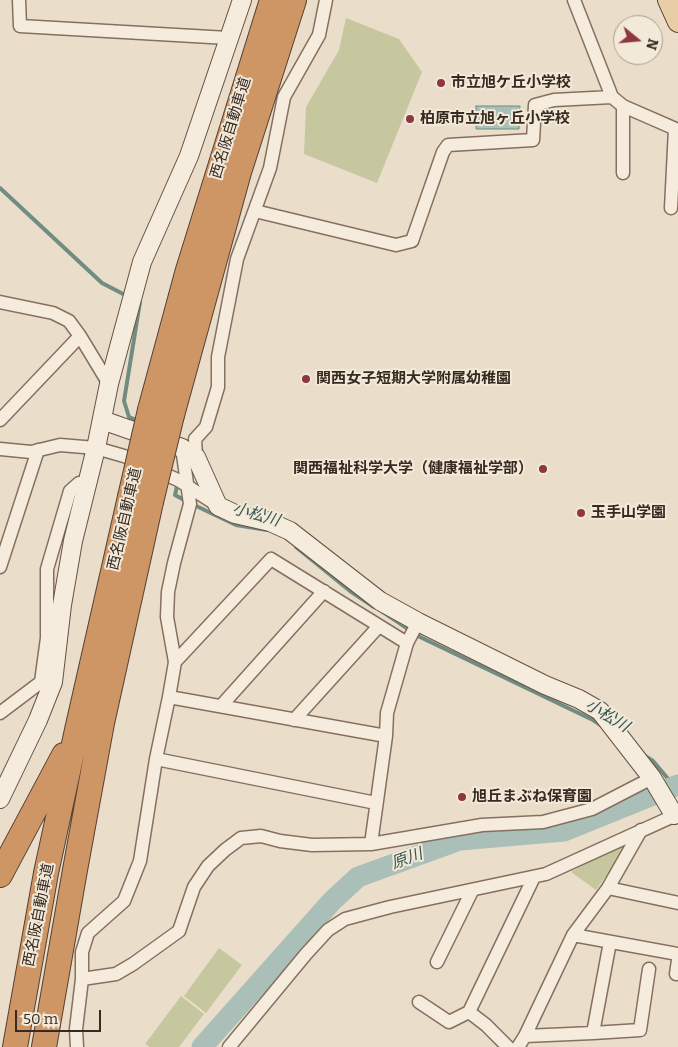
<!DOCTYPE html>
<meta charset="utf-8">
<style>
body{margin:0}
#map{position:relative;width:678px;height:1047px;overflow:hidden;background:#eadeca;font-family:Bitter,serif}
canvas{display:block}
.north{position:absolute;left:613px;top:15px;width:50px;height:50px;box-sizing:border-box;background:#f2e9d9;border:1px solid #a79d90;border-radius:50%;rotate:107deg;font-size:14px;font-weight:700;line-height:20px;text-align:center;color:#372a22}
.north::after{content:'';display:block;margin:auto;width:18px;height:22px;background:#8e3740;clip-path:polygon(50% 0,100% 100%,50% 72%,0 100%)}
.scale{position:absolute;left:15px;top:1010px;width:86px;height:22px;box-sizing:border-box;border:2px solid #372a22;border-top:0;padding-left:6px;font-size:15px;line-height:18px;white-space:nowrap;color:#372a22;-webkit-text-stroke:4px #f2e9d9;paint-order:stroke}
</style>
<div id="map">
<canvas width="678" height="1047"></canvas>
<div class="north">N</div>
<div class="scale">50 m</div>
</div>
<script>
const context = document.querySelector('canvas').getContext('2d');
context.lineJoin = 'round';
function paint(path, color) { context.fillStyle = color; context.fill(path, 'evenodd'); }
const poly = rows => new Path2D(rows.map(r => 'M' + r).join(''));
function stroke(path, color, width, dash) { context.strokeStyle = color; context.lineWidth = width; context.lineCap = dash ? 'butt' : 'round'; context.setLineDash(dash || []); context.stroke(path); }
function drawText(font, color, halo, rows, align = 'center') {
  context.font = font + ' Bitter,"Noto Sans JP",serif'; context.lineWidth = 4; context.setLineDash([]); context.textBaseline = 'middle'; context.strokeStyle = halo; context.fillStyle = color; for (const [text, x, y, turn = 0] of rows) {
    context.save(); context.translate(x, y); context.rotate((+turn || 0) * Math.PI / 180); context.textAlign = isNaN(turn) ? turn : align; if (halo) context.strokeText(text, 0, 0); context.fillText(text, 0, 0); context.restore();
  }
}
paint(poly([
 [346,18,399,39,422,72,377,183,304,154,306,107,339,50],
 [623,841,627,846,596,890,571,872],
 [219,948,242,965,206,1013,184,996],
 [181,996,204,1014,179,1047,150,1047,145,1044]
]), '#c7c79f');
const water = poly([
 [476,106,520,106,519,129,476,129,476,106]
]);
paint(water, '#aabfb7');
stroke(water, '#718d83', 1);
stroke(poly([
 [0,188,102,283,127,296],
 [136,300,140,302,124,401,129,417,139,421],
 [178,482,175,495,186,501],
 [192,504,236,525,267,530],
 [296,547,350,591,374,607],
 [380,610,420,637,593,720,602,726],
 [642,754,653,761,675,787]
]), '#718d83', 4);
stroke(poly([
 [202,1047,332,901,358,877,460,840,564,831,678,785]
]), '#aabfb7', 21);
const street = poly([
 [19,0,20,26,228,38],
 [574,0,612,97,623,106,678,130],
 [623,106,623,173],
 [671,208,675,129],
 [255,211,396,245,412,241,443,152,448,145,533,140,535,105,554,100,612,97],
 [0,302,53,313,69,321,80,336,109,384],
 [0,420,80,336],
 [0,449,31,452,60,445,96,448,124,456,178,480,217,505],
 [196,457,195,439,206,427,218,387,218,357,237,259,270,168,284,97,319,35,326,0],
 [0,567,38,450],
 [175,662,271,559,407,643],
 [169,697,386,736],
 [221,706,324,591],
 [0,713,41,682,47,638,47,569,70,491,79,483,87,485],
 [294,720,379,626],
 [156,759,376,803],
 [371,844,386,736,387,713,407,643,418,622],
 [608,888,678,903],
 [573,935,678,954],
 [437,962,472,891],
 [676,974,678,960],
 [82,979,116,974,133,964,179,931,194,887,208,866,225,850,241,838,261,836,280,841,312,845,371,844,482,825,543,822,592,809,652,778],
 [419,1002,449,1022,469,1012],
 [593,1033,640,1030,649,969],
 [525,1036,573,935,608,888,641,830],
 [77,1047,76,1029,82,979,82,952,88,933,124,901,140,861,156,759,169,697,175,662,167,617,168,592,174,563,190,504,182,448],
 [229,1047,306,954,328,930,345,919,390,907,546,874,678,814],
 [508,1047,486,1025,469,1012,534,877],
 [518,1047,525,1036,593,1033,610,942]
]);
const secondary = poly([
 [102,420,182,448,196,457,218,506,235,514,270,522,290,531,380,601,418,622,545,685,579,699,600,711,652,778,674,815],
 [0,799,38,720,53,682,62,605,73,541,96,448,109,384,142,262,189,156,242,0]
]);
const primary = poly([
 [668,0,678,22]
]);
const highway = poly([
 [150,410,188,270,272,0],
 [172,415,239,172,294,0],
 [0,875,64,755],
 [15,1047,46,873,77,730,130,497],
 [44,1047,75,870,102,723,151,502]
]);
stroke(street, '#857060', 15);
stroke(secondary, '#675243', 20);
stroke(primary, '#544034', 22);
stroke(highway, '#544034', 26);
stroke(street, '#f6ecdd', 12);
stroke(secondary, '#f6ecdd', 18);
stroke(primary, '#e8cea7', 20);
stroke(highway, '#cf9665', 24);
const highwayBridge = poly([
 [130,497,150,410],
 [151,502,172,415]
]);
stroke(highwayBridge, '#544034', 26, []);
stroke(highwayBridge, '#cf9665', 24);
for (const [x, y, r, color] of [
 [441,83,5,"#8e3740"],
 [410,119,5,"#8e3740"],
 [306,379,5,"#8e3740"],
 [543,469,5,"#8e3740"],
 [581,513,5,"#8e3740"],
 [462,797,5,"#8e3740"]
]) { const dot = new Path2D(); dot.arc(x, y, r, 0, 2 * Math.PI); context.fillStyle = color; context.fill(dot); stroke(dot, '#f2e9d9', 2); }
drawText('bold 15px', '#372a22', '#f2e9d9', [
 ["市立旭ケ丘小学校",451,83],
 ["柏原市立旭ヶ丘小学校",420,119],
 ["関西女子短期大学附属幼稚園",316,379],
 ["関西福祉科学大学（健康福祉学部）",533,469,"right"],
 ["玉手山学園",591,513],
 ["旭丘まぶね保育園",472,797]
], 'left');
drawText('15px', '#372a22', '#f2e9d9', [
 ["西名阪自動車道",231,128,-73],
 ["西名阪自動車道",125,519,-77],
 ["西名阪自動車道",39,915,-79]
]);
drawText('italic 16px', '#335550', '#f2e9d9', [
 ["小松川",256,515,16],
 ["小松川",607,716,31],
 ["原川",407,859,-20]
]);
</script>
